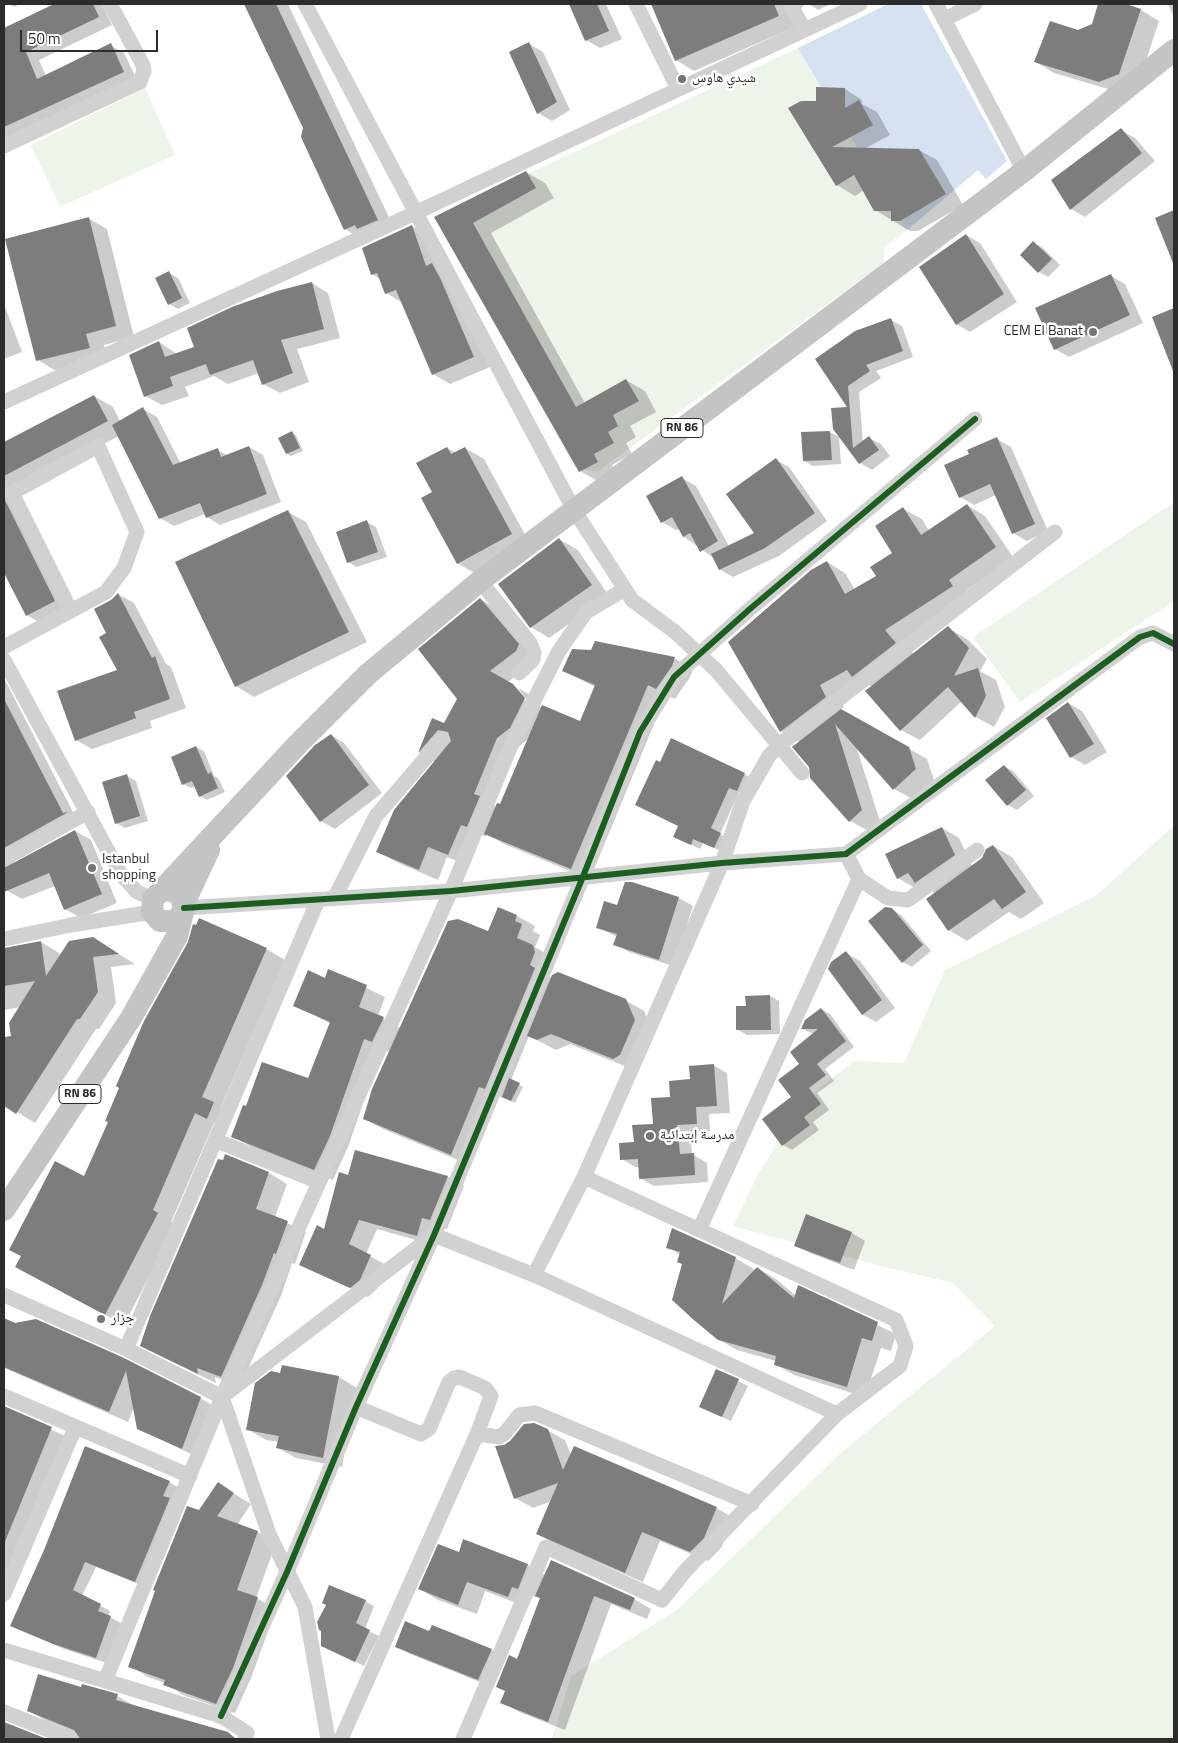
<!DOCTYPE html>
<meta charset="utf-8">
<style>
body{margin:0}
#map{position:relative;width:1178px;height:1743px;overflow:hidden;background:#fff;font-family:"Titillium Web",sans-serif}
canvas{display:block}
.frame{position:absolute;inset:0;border:5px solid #2c2c2c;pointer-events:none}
.scale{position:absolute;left:20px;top:30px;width:138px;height:22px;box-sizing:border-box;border:2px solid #2c2c2c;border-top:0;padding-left:6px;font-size:15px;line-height:18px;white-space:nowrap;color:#2c2c2c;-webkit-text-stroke:4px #fff;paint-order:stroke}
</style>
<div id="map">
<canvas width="1178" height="1743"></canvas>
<div class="frame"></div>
<div class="scale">50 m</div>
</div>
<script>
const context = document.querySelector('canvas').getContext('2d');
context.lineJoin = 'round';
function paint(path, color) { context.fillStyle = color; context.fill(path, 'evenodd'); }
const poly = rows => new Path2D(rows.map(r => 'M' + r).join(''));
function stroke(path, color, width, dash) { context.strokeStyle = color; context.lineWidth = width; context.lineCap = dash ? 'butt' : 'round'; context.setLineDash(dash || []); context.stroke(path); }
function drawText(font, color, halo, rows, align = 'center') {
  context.font = font + ' "Titillium Web","Noto Naskh Arabic",sans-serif'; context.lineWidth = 5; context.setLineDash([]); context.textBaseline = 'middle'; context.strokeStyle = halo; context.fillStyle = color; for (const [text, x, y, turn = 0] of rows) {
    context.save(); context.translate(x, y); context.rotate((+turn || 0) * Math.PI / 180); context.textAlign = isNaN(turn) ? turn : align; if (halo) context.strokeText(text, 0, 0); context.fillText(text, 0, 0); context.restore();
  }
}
paint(poly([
 [798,48,906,231,884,247,884,263,597,472,574,467,444,230,532,172],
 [145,88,175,155,60,207,31,145],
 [1174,502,1174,601,1020,702,973,637],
 [1174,825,1174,1739,552,1739,571,1676,677,1610,843,1451,995,1326,953,1283,877,1265,733,1226,758,1174,806,1099,854,1061,904,1063,945,970,1097,895]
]), '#edf4ea');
paint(poly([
 [888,4,921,4,1007,161,986,179,978,170,906,231,798,48]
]), '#d6e2f1');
paint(poly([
 [9,4,20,4,14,7],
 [56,4,102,4,112,25,39,60,46,76,110,45,124,53,137,80,4,142,4,28],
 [246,4,288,4,395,230,363,240,345,229,304,128],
 [570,4,606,4,622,39,600,48,586,40],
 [653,4,831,4,818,10,810,5,804,5,800,10,797,26,694,71,676,60],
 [1099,4,1122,4,1141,10,1159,21,1138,85,1118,92,1054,73,1036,62,1078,32,1093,25],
 [1168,4,1174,4,1174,17],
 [529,44,543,52,570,110,552,121,538,113],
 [845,89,862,100,862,104,877,112,890,135,864,149,919,150,937,160,963,205,918,231,910,231,875,210,864,190,855,196,837,185,790,109,817,102],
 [1121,130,1135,138,1155,161,1085,217,1071,209],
 [526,172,545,183,554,198,491,233,585,403,626,380,645,391,656,412,630,426,636,437,626,443,632,454,612,465,616,473,599,482,580,471,436,218],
 [1174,211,1174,263,1157,218],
 [88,218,107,229,134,337,104,345,108,358,56,371,38,360],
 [412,226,428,236,490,367,450,384,433,374,403,303,386,293,381,280,372,274],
 [966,235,980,243,1017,302,970,332,956,324],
 [1034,243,1043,248,1060,265,1048,277,1039,272,1022,255],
 [169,273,178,278,190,303,178,309,169,304],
 [1111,276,1125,284,1143,323,1069,357,1055,349],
 [312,283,328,293,340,338,297,349,309,382,280,393,263,384,259,373,228,384,214,376,185,387,189,396,162,405,145,396,159,342,177,354,195,347],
 [4,304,22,352,4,359],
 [1174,310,1174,371,1154,318],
 [891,320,902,326,913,357,876,371,881,378,859,392,863,443,869,438,881,444,890,456,872,470,860,463,834,429,849,408,816,359],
 [94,396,113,407,120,421,143,409,157,417,181,464,217,450,227,455,249,447,263,455,281,502,220,525,207,517,205,514,174,526,160,518,119,436,13,491,73,612,45,626,27,615,4,570,4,444],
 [830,432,839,437,841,464,813,466,804,461],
 [292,433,296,435,303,451,291,456,287,454],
 [997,439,1011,447,1048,531,1027,541,1013,533,996,495,974,505,960,497,971,455],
 [447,448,456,453,465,448,484,459,530,544,476,574,457,563,434,493],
 [776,460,789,467,827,521,779,556,733,577,719,569,714,558,684,537,679,529,676,530,662,522,648,497,682,478,696,486,729,546,756,533],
 [967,505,985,516,1013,557,967,590,968,598,902,641,914,654,948,628,967,639,987,659,980,671,996,680,1005,707,994,727,976,717,962,701,920,740,901,730,872,687,863,681,837,696,844,707,840,710,927,759,934,780,913,799,894,789,856,746,880,821,869,831,850,821,811,767,800,742,781,731,729,642,827,562,845,573,855,590,878,576,894,553,903,509,922,519,929,531],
 [288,512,306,522,367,642,254,697,236,686],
 [367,522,376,527,387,557,357,567,348,562],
 [559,539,578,550,609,596,549,638,531,627],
 [118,594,134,603,166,664,171,667,186,708,150,721,152,728,92,749,76,740,119,671,108,634,112,601],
 [480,599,499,610,534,661,508,682,513,685,527,704,529,703,518,688,532,696,542,709,581,723,595,687,564,671,674,658,693,669,690,677,675,699,666,695,590,879,504,844,487,834,486,837,479,834,467,865,447,857,438,880,396,862,378,851,435,762,419,752,432,722,444,724,458,699],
 [529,738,501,806,497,807,492,805,516,749],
 [4,678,76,818,15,859,11,867,75,831,91,840,117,903,81,918,65,909,55,886,22,899,6,890,4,885],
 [1068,703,1082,711,1107,752,1085,765,1071,757],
 [331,735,344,743,382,793,335,829,321,821,287,776],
 [196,747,204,751,214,776,218,778,225,792,207,800,200,796,196,786,191,788,183,784],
 [1004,766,1013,771,1034,796,1017,810,1008,805,987,780],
 [744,774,753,779,746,795,739,792,720,834,729,839,724,852,703,843,700,849,674,837,679,826],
 [127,776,136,781,148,821,125,828,116,823],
 [942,828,959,838,972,866,984,858,993,846,1012,857,1044,903,1021,919,1009,912,967,941,949,930,935,893,921,885,915,888,898,878],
 [632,883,679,898,693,906,673,966,629,952,615,944,617,937,597,927,618,907],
 [892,909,901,915,931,951,912,967,903,962],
 [517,916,535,926,533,931,540,935,535,947,552,957,548,977,625,1000,644,1011,653,1031,632,1069,570,1044,556,1050,529,1036,511,1080,523,1087,515,1103,498,1096,470,1165,383,1129,365,1119,390,1052,382,1049,348,1147,333,1180,251,1147,233,1136,247,1108,308,1080,331,1024,295,1005,325,979,329,970,385,997,378,1016,401,1028,489,933],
 [199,920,266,949,285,960,221,1107,232,1113,225,1128,214,1123,171,1222,176,1225,124,1325,35,1277,84,1178,109,1122,120,1087],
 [93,938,135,964,111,967,116,1003,99,1029,96,1029,35,1123,4,1104,4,1038,12,1037,21,1007,4,1010,4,949,41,942,59,953,60,957],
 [846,953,860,961,895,1008,876,1022,862,1014],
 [770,996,779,1001,780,1034,747,1035,738,1030,747,1007,747,997],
 [821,1009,830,1014,854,1047,825,1069,834,1081,817,1093,829,1110,813,1122,819,1130,792,1150,783,1145,801,1064,814,1034,802,1029],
 [713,1065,727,1073,730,1113,709,1114,710,1131,691,1133,692,1154,707,1163,708,1182,654,1186,640,1178,639,1167,635,1167,622,1159,654,1125,671,1098],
 [226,1156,269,1173,287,1184,275,1217,306,1232,295,1264,292,1263,281,1296,240,1386,215,1377,216,1383,160,1356],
 [349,1176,446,1176,464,1186,447,1229,439,1227,434,1245,377,1229,366,1254,388,1266,377,1289,368,1297,301,1264,325,1230],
 [807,1216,852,1233,865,1241,854,1270,810,1253,796,1245],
 [668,1247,735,1258,754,1269,752,1274,757,1268,776,1279,796,1296,799,1287,896,1334,891,1351,881,1348,865,1397,794,1375,775,1364,776,1361,737,1350,718,1339,680,1255],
 [4,1319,200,1398,219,1409,201,1459,138,1428,134,1407,128,1422,4,1368],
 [717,1371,748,1386,731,1421,710,1412],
 [281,1374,339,1377,357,1388,342,1467,296,1458,278,1448,279,1442,266,1440,247,1429],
 [4,1407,69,1438,4,1598],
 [547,1430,565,1440,571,1455,716,1508,734,1518,721,1548,708,1561,660,1541,643,1582,555,1544,538,1534,552,1501,533,1508,515,1498,504,1446],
 [169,1482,179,1488,146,1587,96,1567,82,1596,110,1611,108,1616,121,1623,107,1663,64,1649,12,1625],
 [218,1484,251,1504,237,1525,258,1532,276,1543,256,1598,276,1609,251,1678,235,1713,183,1695,165,1683,148,1677,130,1666],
 [464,1541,528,1565,545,1575,634,1599,651,1609,647,1619,611,1604,565,1730,519,1712,502,1702,541,1598,531,1596,527,1607,485,1591,477,1614,438,1600,420,1589,459,1554],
 [365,1601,374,1606,365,1629,379,1636,364,1666,332,1650,327,1605],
 [430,1633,491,1650,505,1658,492,1687,410,1654,397,1646],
 [82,1689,117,1696,135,1706,238,1739,81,1739,79,1734,46,1721,28,1710],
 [4,1722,44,1739,4,1739]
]), '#0003');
paint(poly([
 [54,4,93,4,99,17,26,52,37,79,111,43,124,72,4,127,4,28],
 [244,4,276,4,378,220,357,229,355,225,344,230,301,137,303,128],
 [569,4,597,4,609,31,585,41],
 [651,4,774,4,779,16,675,61],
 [1098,4,1126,4,1141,9,1119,74,1099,82,1034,62,1050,21,1078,30,1092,24],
 [529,42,557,102,537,114,509,52],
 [816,87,845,88,845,108,859,100,873,125,832,147,919,149,946,194,900,221,891,221,891,211,874,211,854,175,836,186,788,108,801,101,816,101],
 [1121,128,1142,153,1070,210,1051,180],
 [526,171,536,188,473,223,576,407,626,379,639,401,613,415,618,426,608,432,614,443,594,454,598,462,579,472,434,217],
 [1174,210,1174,263,1173,263,1155,218],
 [89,217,116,326,86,334,90,348,36,361,5,239],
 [412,225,426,266,432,263,441,280,474,357,432,375,396,290,385,294,377,273,371,275,362,248],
 [966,234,1004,294,956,325,919,267],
 [1033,241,1052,259,1038,273,1020,255],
 [169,271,182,298,168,305,155,278],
 [1111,274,1130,315,1054,350,1035,308],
 [312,282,324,329,281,340,293,373,262,385,253,360,210,375,206,364,170,377,173,386,144,397,129,355,159,341,165,357,194,347,187,328,232,307,277,291],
 [1174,308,1174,371,1173,371,1152,317],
 [891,318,903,351,866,365,870,371,848,386,853,448,869,436,879,450,859,464,833,429,831,408,847,407,815,359,855,331],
 [94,395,108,421,4,476,4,442],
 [143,407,173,465,218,448,221,457,249,446,267,494,206,518,200,503,159,519,112,425],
 [292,431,300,448,286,454,278,438],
 [830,431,832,460,803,461,801,432],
 [997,437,1035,524,1012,534,990,484,959,498,944,465,969,454,967,450],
 [447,447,451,454,465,447,512,534,457,564,421,498,432,492,416,463],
 [776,458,815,513,765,548,719,570,711,554,754,533,726,494],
 [682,476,718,541,700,552,690,533,683,537,672,517,661,523,646,496],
 [4,498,55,601,26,616,4,573],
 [967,504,996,547,949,580,953,586,885,630,896,643,852,677,847,670,820,685,826,697,780,732,728,642,811,570,827,561,845,594,876,576,870,567,892,553,875,526,903,507,921,535],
 [288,510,349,632,235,687,175,562],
 [367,520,378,552,347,563,336,532],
 [559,538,592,585,530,628,498,584],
 [118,593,152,658,155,656,170,699,134,712,136,718,75,741,57,691,117,670,99,637,106,633,94,609,111,600],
 [480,598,519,644,516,651,490,671,513,684,525,698,510,728,497,738,474,794,480,796,467,827,461,825,448,855,428,847,419,870,376,852,394,810,451,741,448,732,438,730,418,753,432,718,444,723,457,699,418,649],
 [948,626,969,648,954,676,978,668,986,696,975,718,948,687,900,731,865,691],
 [595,641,675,657,672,666,656,689,648,685,571,869,484,834,497,803,500,804,542,705,580,721,595,685,562,671,572,649,591,650],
 [4,699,63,813,68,812,4,848],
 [1068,702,1094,744,1070,758,1046,718],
 [841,709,909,747,916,769,893,790,835,724,862,810,849,822,810,778,809,767,792,747],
 [331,734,369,785,320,822,286,776,315,745],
 [671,738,745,773,737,791,729,788,711,828,721,833,714,848,693,839,691,845,673,837,678,826,635,805,656,760,660,762],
 [196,746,208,774,211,772,218,788,199,797,192,781,182,785,171,757],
 [1004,765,1026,790,1007,806,985,780],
 [127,774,140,816,115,824,102,782],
 [942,827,955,855,915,883,908,873,897,879,885,854],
 [75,830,102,894,64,910,49,873,4,892,4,868],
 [993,845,1026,892,1002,909,994,899,948,931,926,899,982,858,986,849],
 [625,882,632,882,679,897,659,960,613,945,617,934,596,928,604,901,617,905],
 [498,907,517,915,515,921,522,924,517,938,533,945,535,952,530,965,535,968,485,1089,479,1087,451,1155,363,1119,372,1089,448,921,458,919,488,931],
 [885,907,892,908,923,945,902,963,868,921],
 [199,918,267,948,202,1097,214,1102,207,1119,195,1113,153,1210,158,1213,105,1315,15,1267,21,1256,9,1250,55,1161,84,1176,108,1122,105,1121,119,1088,116,1086,144,1021,188,942,193,924,196,925],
 [93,937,119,954,93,957,98,992,80,1019,77,1019,16,1114,4,1106,4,1037,11,1036,9,1023,35,981,4,986,4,948,41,941,46,976,69,941],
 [846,951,882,1000,862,1015,828,969,831,962],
 [328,969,367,985,359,1007,384,1017,372,1042,364,1039,330,1136,314,1170,231,1137,243,1105,246,1106,262,1062,308,1078,330,1022,293,1006,308,970,325,978],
 [558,972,626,999,635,1020,620,1055,613,1059,551,1034,537,1040,527,1036,552,975],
 [770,995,771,1030,736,1030,736,1006,746,1006,745,996],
 [821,1008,846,1041,817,1064,826,1075,809,1088,821,1104,804,1117,810,1125,782,1146,762,1119,791,1097,778,1080,799,1064,790,1052,818,1029,801,1029,805,1020],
 [714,1064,717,1106,696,1107,697,1124,677,1125,680,1154,694,1153,695,1175,639,1179,638,1159,620,1160,619,1143,634,1142,632,1125,653,1124,651,1098,670,1097,669,1081,690,1079,689,1066],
 [509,1078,520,1083,511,1101,502,1097],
 [355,1150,448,1176,430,1220,422,1218,417,1236,359,1220,349,1244,371,1255,360,1280,350,1288,299,1265,317,1225,324,1229,339,1172,348,1175],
 [225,1154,269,1172,256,1209,288,1221,276,1254,274,1253,262,1285,221,1377,197,1368,198,1374,140,1346,150,1316,218,1159,223,1160],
 [806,1214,852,1232,840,1263,794,1246],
 [672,1228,736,1257,722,1304,757,1267,794,1298,798,1285,878,1322,872,1341,862,1338,847,1387,774,1365,776,1356,718,1340,695,1321,672,1300,682,1264,677,1262,680,1252,666,1248],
 [4,1318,15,1323,36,1319,122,1357,201,1397,182,1449,137,1429,126,1371,109,1412,4,1367],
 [282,1365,339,1376,323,1458,276,1448,279,1436,246,1430,255,1383,271,1371,280,1373],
 [716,1369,739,1379,722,1417,699,1407],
 [4,1406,52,1427,4,1544],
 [534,1423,548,1429,563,1470,574,1446,717,1507,704,1538,690,1552,642,1532,625,1573,536,1534,558,1483,514,1499,495,1446,504,1445,510,1441,524,1424],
 [85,1446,170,1481,163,1496,170,1498,135,1582,85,1562,73,1590,101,1604,98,1611,111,1616,96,1658,53,1644,10,1626,44,1550],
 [218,1482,234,1493,217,1516,258,1531,237,1590,258,1597,233,1668,216,1704,163,1685,165,1680,128,1667,155,1591,153,1590,187,1506,199,1510],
 [463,1539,528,1564,518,1589,512,1587,508,1597,467,1582,458,1605,418,1589,438,1544,459,1552],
 [551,1560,635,1598,630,1610,594,1596,548,1722,500,1703,505,1691,496,1687,509,1655,517,1659,540,1598,535,1596],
 [329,1585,366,1600,356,1623,370,1630,355,1662,321,1646,321,1631,319,1630,317,1622,326,1605,322,1603],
 [405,1621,429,1631,432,1625,492,1649,478,1680,395,1647],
 [38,1674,81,1687,82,1684,118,1694,116,1700,228,1732,236,1739,80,1739,74,1730,27,1711],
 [4,1722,47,1739,4,1739]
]), '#7d7d7d');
stroke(poly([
 [305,4,574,510,632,600,675,632,716,670,802,773],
 [636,4,678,89],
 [790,4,804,29],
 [936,4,1024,171],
 [945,19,975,4],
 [4,146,140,82,144,71,143,65,110,4],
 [4,402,415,213,860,4],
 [480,581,530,643,534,653,533,660,519,673],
 [4,647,106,592,124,568,137,532,98,446,12,493,71,611],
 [4,660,120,873,137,892,153,899],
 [4,859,88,812],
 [859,879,888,898,908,900,977,850],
 [334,899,376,816,442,739],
 [184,908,451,891,722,863,846,854,1140,637,1153,633,1174,644],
 [4,939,71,925,152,912],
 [215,1140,319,1182],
 [699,1230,859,879,846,854],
 [534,1275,584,1177,722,863,743,801,769,756,779,745,1055,532],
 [4,1295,126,1349,222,1397,269,1534,305,1607,328,1739],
 [126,1349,318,900],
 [4,1396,190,1476],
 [223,1396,434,1235,534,1275,837,1414],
 [477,1434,499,1437,505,1433,519,1415,535,1413,752,1504],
 [4,1594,75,1428],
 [4,1650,221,1716,247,1733,245,1739],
 [105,1681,222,1397,451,891,509,750,559,651,586,612,625,589],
 [4,1712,71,1739],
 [221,1716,287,1572,356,1407,434,1235,582,879,640,732,674,677,751,608,975,419],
 [341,1739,477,1434,491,1396,485,1388,460,1377,454,1378,449,1382,429,1429,421,1434,356,1407],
 [463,1739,546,1547,662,1600,686,1570,837,1414,900,1366,906,1346,896,1320,584,1177]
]), '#d1d1d1', 15);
stroke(poly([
 [160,892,297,745,368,674,480,581,1024,171,1174,50],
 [184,903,209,850],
 [4,1210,131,1018,177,936,184,908,181,897,177,893,166,890,160,892,153,899,152,912,160,921,175,921,182,913]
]), '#c4c4c4', 22);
stroke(poly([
 [184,908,451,891,722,863,846,854,1140,637,1153,633,1174,644],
 [221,1716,287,1572,356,1407,434,1235,582,879,640,732,674,677,751,608,975,419]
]), '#1b5e20', 6);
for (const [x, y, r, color] of [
 [682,79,5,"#767676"],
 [1093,332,5,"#767676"],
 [92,868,5,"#767676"],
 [650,1136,5,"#767676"],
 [101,1319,5,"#767676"]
]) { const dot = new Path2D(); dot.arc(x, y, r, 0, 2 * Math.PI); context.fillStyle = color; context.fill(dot); stroke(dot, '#fff', 2); }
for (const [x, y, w] of [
 [682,428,42],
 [80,1094,42]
]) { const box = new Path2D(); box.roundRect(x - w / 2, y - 9.5, w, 19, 4); context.fillStyle = '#fff'; context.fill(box); stroke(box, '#2c2c2c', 1); }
drawText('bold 12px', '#2c2c2c', null, [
 ["RN 86",682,428],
 ["RN 86",80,1094]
]);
drawText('14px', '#2c2c2c', '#fff', [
 ["شيدي هاوس",692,79],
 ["CEM El Banat",1083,332,"right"],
 ["Istanbul",102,860],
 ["shopping",102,876],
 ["مدرسة إبتدائية",660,1136],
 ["جزار",111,1319]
], 'left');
</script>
